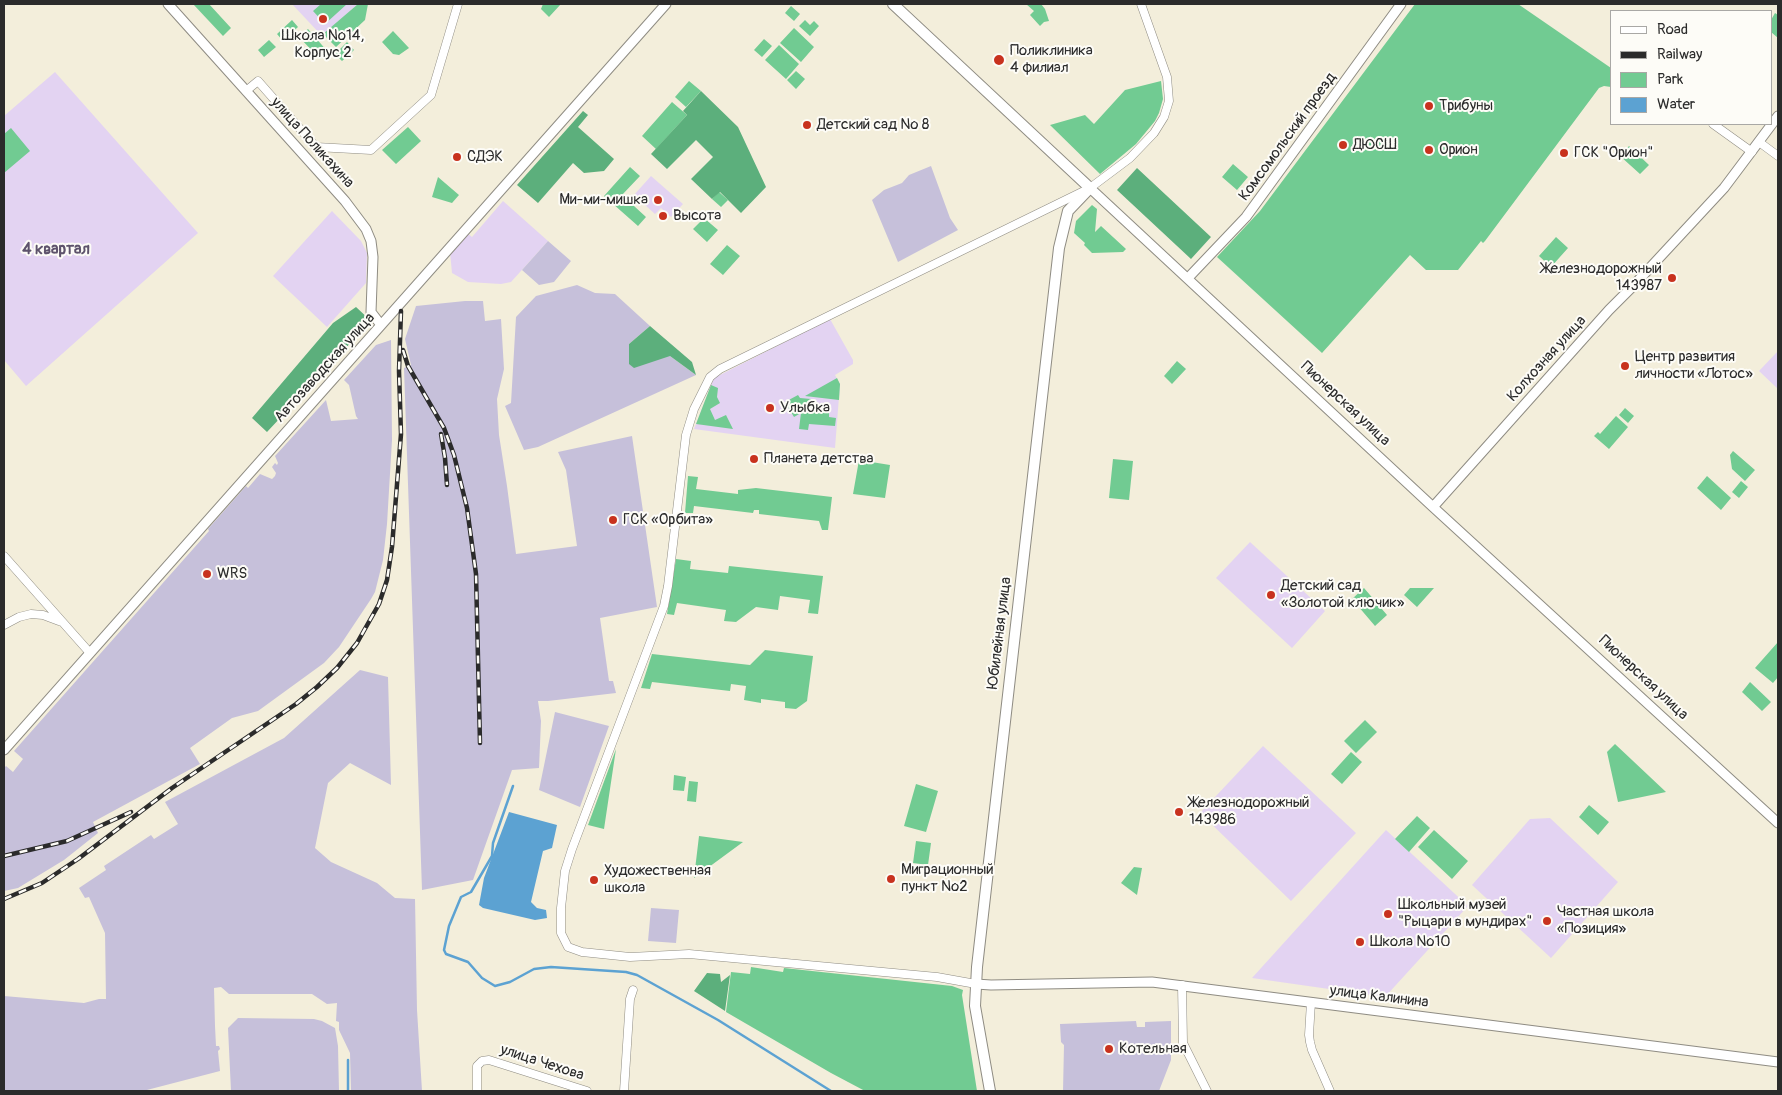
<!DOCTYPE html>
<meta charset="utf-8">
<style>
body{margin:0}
#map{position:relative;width:1782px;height:1095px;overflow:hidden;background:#f3eedb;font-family:Pangolin,sans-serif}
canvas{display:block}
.frame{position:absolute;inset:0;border:5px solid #2b2b2b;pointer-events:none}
.legend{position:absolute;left:1610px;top:10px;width:162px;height:115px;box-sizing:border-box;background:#fdfcf7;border:1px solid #a9a8a5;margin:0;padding:6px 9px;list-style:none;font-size:15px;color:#2b2b2b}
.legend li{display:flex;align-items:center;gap:10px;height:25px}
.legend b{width:25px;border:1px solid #a9a8a5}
</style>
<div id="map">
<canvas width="1782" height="1095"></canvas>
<div class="frame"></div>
<ul class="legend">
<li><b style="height:6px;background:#fff"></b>Road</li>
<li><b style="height:6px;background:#2b2b2b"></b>Railway</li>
<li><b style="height:14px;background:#71cb92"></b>Park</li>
<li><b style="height:14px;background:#5ca2d2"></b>Water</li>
</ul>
</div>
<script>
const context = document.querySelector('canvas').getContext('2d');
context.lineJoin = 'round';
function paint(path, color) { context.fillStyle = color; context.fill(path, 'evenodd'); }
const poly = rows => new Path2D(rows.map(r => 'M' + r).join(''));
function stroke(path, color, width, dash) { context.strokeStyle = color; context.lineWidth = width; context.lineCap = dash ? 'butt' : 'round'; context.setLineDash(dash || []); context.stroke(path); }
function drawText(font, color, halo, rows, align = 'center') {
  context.font = font + ' Pangolin,sans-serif'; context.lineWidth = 4; context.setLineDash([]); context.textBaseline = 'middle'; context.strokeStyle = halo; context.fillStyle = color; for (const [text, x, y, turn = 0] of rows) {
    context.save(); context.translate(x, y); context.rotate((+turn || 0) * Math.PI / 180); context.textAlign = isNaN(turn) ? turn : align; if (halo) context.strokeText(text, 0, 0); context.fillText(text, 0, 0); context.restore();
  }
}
paint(poly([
 [292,4,358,4,322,36],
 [55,72,198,233,26,386,4,360,4,116],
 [651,176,683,204,671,217,661,208,655,214,634,195],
 [503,201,548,241,511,282,501,284,468,282,452,273,450,252,467,233,472,237],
 [332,211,361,241,367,253,366,283,327,327,273,276],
 [830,319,853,360,853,364,835,375,840,384,835,448,694,429,714,378],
 [1778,351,1778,389,1759,371],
 [1250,542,1325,611,1292,648,1216,578],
 [1263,746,1356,833,1291,901,1200,813],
 [1550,818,1618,882,1551,958,1472,885,1530,819],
 [1386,830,1468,906,1385,997,1252,978]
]), '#e3d3f2');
paint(poly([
 [931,166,950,218,958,230,898,262,872,200,884,190,902,183,909,175],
 [548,241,571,261,554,282,539,285,522,270],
 [577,285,595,293,615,294,650,326,629,344,670,356,696,375,538,447,524,450,505,406,511,403,516,317,536,296],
 [465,301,483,301,485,321,501,319,504,369,497,399,499,435,507,486,516,554,577,546,566,470,558,452,632,436,657,607,600,618,609,681,613,681,616,693,548,701,538,701,541,721,539,768,512,770,473,880,422,890,404,368,411,365,405,339,416,306],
 [391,340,392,440,387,524,383,560,375,592,371,599,339,647,324,663,258,711,232,718,190,748,200,764,93,822,98,833,64,860,18,888,4,891,4,768,6,766,13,772,23,759,14,751,209,531,208,529,246,486,248,488,260,474,272,479,275,476,276,473,272,467,275,463,277,465,278,463,275,456,326,400,331,421,358,419,356,416,349,385,344,380,376,345],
 [360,670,388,677,391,785,350,763,328,783,315,848,331,862,377,883,395,898,415,899,417,1010,422,1091,351,1091,350,1053,339,1030,339,1022,336,1021,337,1003,327,1004,312,994,229,994,221,987,214,988,215,1026,216,1046,219,1046,220,1049,218,1051,220,1071,143,1091,4,1091,4,996,84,1003,99,999,106,999,105,933,89,897,85,898,79,888,106,870,104,866,151,835,154,839,178,824,165,802,284,738],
 [555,712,609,726,580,807,539,790],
 [651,908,679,910,676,943,648,941],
 [238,1018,314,1019,322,1021,335,1028,338,1046,339,1091,231,1091,228,1028],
 [1136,1021,1137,1027,1145,1027,1145,1022,1171,1021,1171,1060,1159,1091,1063,1091,1064,1045,1061,1042,1060,1024]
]), '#c6c0da');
paint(poly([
 [193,4,209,4,231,28,223,36],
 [321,4,347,4,325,24,313,11],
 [358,4,368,4,365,20,336,47,323,34],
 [543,4,561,4,549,17,541,9],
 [1026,4,1041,4,1045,9,1049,21,1044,22,1040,26,1030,15,1034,11],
 [1415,4,1518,4,1611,68,1611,87,1604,86,1599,88,1485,241,1483,243,1481,241,1458,270,1426,270,1410,255,1322,353,1217,257,1260,211],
 [791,6,800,14,794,21,785,13],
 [1775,13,1778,15,1778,38,1771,32,1771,20],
 [292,20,298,27,283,41,277,34],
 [805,20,810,25,814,21,819,26,810,36,799,26],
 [794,28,814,47,801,62,780,43],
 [308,29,328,52,320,59,299,37],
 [393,31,409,48,399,55,393,54,382,42],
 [764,39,772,46,762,57,754,50],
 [269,40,276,47,264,57,258,50],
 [347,42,354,50,342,61,335,54],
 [779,45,799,64,786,79,765,60],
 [796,71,805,79,796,89,787,80],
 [689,81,701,91,686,107,675,97],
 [1161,81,1163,99,1159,113,1155,121,1136,144,1100,174,1050,125,1085,115,1094,124,1125,90],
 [672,102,687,115,656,149,642,136],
 [408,127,421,141,396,164,382,150],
 [11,128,30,151,4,173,4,134],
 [1629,146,1649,165,1640,174,1620,156],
 [1233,164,1248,177,1237,190,1222,177],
 [630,167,640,176,622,195,646,217,638,226,604,196],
 [438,177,459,195,452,203,432,197],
 [719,192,728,200,721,207,712,199],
 [1092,205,1097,209,1095,232,1101,226,1126,249,1123,252,1092,253,1084,245,1085,243,1074,233,1076,221],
 [704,218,718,230,707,242,693,229],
 [1556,237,1568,248,1551,267,1539,256],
 [727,245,740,256,723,275,710,264],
 [1177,361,1186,369,1172,384,1164,376],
 [837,378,840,384,839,400,805,396],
 [711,385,718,388,717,397,720,403,710,409,715,420,726,415,733,429,696,424],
 [798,395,800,398,811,399,811,405,829,407,829,417,836,418,835,426,809,424,808,430,799,429,801,413,794,417,785,402],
 [1625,408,1634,416,1628,423,1619,415],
 [1616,416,1628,427,1609,449,1594,436,1598,432,1600,434],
 [1733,451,1755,470,1745,481,1732,469,1730,455],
 [1113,459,1133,461,1129,500,1109,498],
 [859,460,890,465,885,498,853,494],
 [688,476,698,477,696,489,738,494,738,490,756,488,832,497,828,530,822,530,819,521,759,514,759,510,754,510,753,513,694,506,693,513,685,513],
 [1707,476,1731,498,1721,510,1697,488],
 [1741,481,1748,487,1739,498,1732,492],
 [676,559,691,561,690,569,728,573,729,566,823,576,818,614,808,613,810,600,780,596,778,610,756,607,736,622,724,621,726,610,677,603,674,615,667,614],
 [1364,588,1387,615,1375,626,1352,599],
 [1410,588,1434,588,1417,607,1404,595],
 [1778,642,1778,677,1773,683,1755,668],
 [765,650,813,656,807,701,796,709,785,708,785,702,761,699,761,703,744,700,746,686,731,684,730,691,652,682,650,689,641,688,652,654,750,665],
 [1750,682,1771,702,1762,711,1742,692],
 [1365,720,1377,732,1356,753,1344,741],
 [1615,744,1666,792,1618,802,1607,752],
 [616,749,604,829,588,825],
 [1351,752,1362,762,1342,784,1331,774],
 [674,775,686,777,684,791,673,790],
 [689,781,698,782,696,802,687,801],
 [916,784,938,791,926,832,904,826],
 [1589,805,1609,822,1598,835,1579,817],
 [1417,816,1430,828,1409,852,1395,839],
 [1434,830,1468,861,1452,879,1418,847],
 [699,836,743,842,694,878],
 [916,841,931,843,928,865,913,863],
 [1134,867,1142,868,1137,895,1121,883],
 [751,967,783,972,784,968,952,986,963,990,962,995,977,1091,865,1091,831,1073,726,1012,731,972,750,974]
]), '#71cb92');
paint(poly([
 [701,91,738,127,766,187,741,213,720,192,712,199,691,179,713,157,696,140,667,169,651,154,687,115,683,111],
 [583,111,588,115,578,127,614,159,604,171,584,173,573,163,538,203,517,185],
 [1137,168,1211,237,1191,259,1117,190],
 [356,307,371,321,267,432,252,418,333,323],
 [650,326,692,362,696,375,670,356,634,368,629,364,629,344],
 [707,973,720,974,721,982,730,975,725,1011,694,991]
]), '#5caf7c');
paint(poly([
 [509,812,557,825,552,848,543,851,531,902,537,908,546,910,547,918,535,920,483,908,479,905,484,878]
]), '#5ca2d2');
stroke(poly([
 [513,786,493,843,492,856,471,892,461,897,449,926,444,950,446,954,468,962,482,978,495,986,510,982,534,969,551,967,626,972,637,975,718,1020,831,1091],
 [348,1060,348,1091]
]), '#5ca2d2', 2.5);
const minor = poly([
 [246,91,258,81,316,147,371,150,431,95,458,4],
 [1713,124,1752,152],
 [1759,142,1778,156],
 [4,556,90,653],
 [4,625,19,617,31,614,43,615,59,621],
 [976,984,937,977,689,954,630,957,582,952,568,947,561,933,561,908,565,871,572,849,664,606,668,586,686,435,694,409,710,377,720,369,1090,188,1130,158,1154,133,1164,117,1169,101,1167,77,1141,4],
 [1182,985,1183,1043,1207,1091],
 [1311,1002,1309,1035,1310,1042,1312,1050,1330,1091],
 [477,1091,477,1066,482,1061,489,1060,587,1091],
 [624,1091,630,999,633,990]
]);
const tertiary = poly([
 [168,4,345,201,366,229,371,241,373,257,371,312,381,325],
 [1090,188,1433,507,1778,823],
 [1188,278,1246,217,1401,4],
 [1433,507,1609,310,1634,285,1724,188,1778,116],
 [4,750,666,4],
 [976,984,991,985,1152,982,1778,1062]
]);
const secondary = poly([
 [893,4,1090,188,1068,211,1059,248,977,967,975,1006,990,1091]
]);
stroke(minor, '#8f8c83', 9);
stroke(tertiary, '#8f8c83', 11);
stroke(secondary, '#8f8c83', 12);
stroke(minor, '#fff', 8);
stroke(tertiary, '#fff', 9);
stroke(secondary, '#fff', 10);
const rail = poly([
 [403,350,408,366,444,428,454,455,467,508,476,574,480,743],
 [441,434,445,458,447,485],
 [4,856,67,841,131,812],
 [4,899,42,883,78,859,172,788,296,704,317,687,337,668,357,643,379,604,387,580,392,547,401,434,399,371,401,311]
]);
stroke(rail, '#2b2b2b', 4.5);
stroke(rail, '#fdfcf7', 2.5, [8]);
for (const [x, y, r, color] of [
 [323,19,5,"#c8321e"],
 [999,60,6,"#c8321e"],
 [1429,106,5,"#c8321e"],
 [807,125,5,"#c8321e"],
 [1343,145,5,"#c8321e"],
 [1429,150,5,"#c8321e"],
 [1564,153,5,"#c8321e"],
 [457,157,5,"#c8321e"],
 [658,200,5,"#c8321e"],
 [663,216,5,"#c8321e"],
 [1672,278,5,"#c8321e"],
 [1625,366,5,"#c8321e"],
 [770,408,5,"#c8321e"],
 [754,459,5,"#c8321e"],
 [613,520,5,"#c8321e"],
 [207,574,5,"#c8321e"],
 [1271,595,5,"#c8321e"],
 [1179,812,5,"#c8321e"],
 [891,879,5,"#c8321e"],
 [594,880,5,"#c8321e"],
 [1388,914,5,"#c8321e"],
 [1547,921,5,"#c8321e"],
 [1360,942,5,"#c8321e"],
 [1109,1049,5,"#c8321e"]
]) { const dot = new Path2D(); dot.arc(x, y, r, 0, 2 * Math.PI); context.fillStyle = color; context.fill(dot); stroke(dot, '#fdfcf7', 2); }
drawText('15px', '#2b2b2b', '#fdfcf7', [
 ["Школа №14,",323,36,"center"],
 ["Корпус 2",323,53,"center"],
 ["Поликлиника",1010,51],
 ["4 филиал",1010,68],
 ["Трибуны",1439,106],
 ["Детский сад № 8",817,125],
 ["ДЮСШ",1353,145],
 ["Орион",1439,150],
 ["ГСК \"Орион\"",1574,153],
 ["СДЭК",467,157],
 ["Ми-ми-мишка",648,200,"right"],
 ["Высота",673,216],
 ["Железнодорожный",1662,269,"right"],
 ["143987",1662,286,"right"],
 ["Центр развития",1635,357],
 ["личности «Лотос»",1635,374],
 ["Улыбка",780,408],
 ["Планета детства",764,459],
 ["ГСК «Орбита»",623,520],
 ["WRS",217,574],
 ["Детский сад",1281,586],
 ["«Золотой ключик»",1281,603],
 ["Железнодорожный",1189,803],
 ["143986",1189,820],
 ["Миграционный",901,870],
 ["пункт №2",901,887],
 ["Художественная",604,871],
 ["школа",604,888],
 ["Школьный музей",1398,905],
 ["\"Рыцари в мундирах\"",1398,922],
 ["Частная школа",1557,912],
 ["«Позиция»",1557,929],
 ["Школа №10",1370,942],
 ["Котельная",1119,1049]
], 'left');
drawText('15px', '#2b2b2b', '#fdfcf7', [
 ["Комсомольский проезд",1288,137,-54],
 ["улица Поликахина",312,143,48],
 ["Колхозная улица",1547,359,-48],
 ["Автозаводская улица",325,368,-48],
 ["Пионерская улица",1345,404,43],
 ["Юбилейная улица",1000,633,-83],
 ["Пионерская улица",1643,678,43],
 ["улица Калинина",1379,997,7],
 ["улица Чехова",542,1063,18]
]);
drawText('bold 16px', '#5e536c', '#fdfcf7', [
 ["4 квартал",56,250]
]);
</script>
